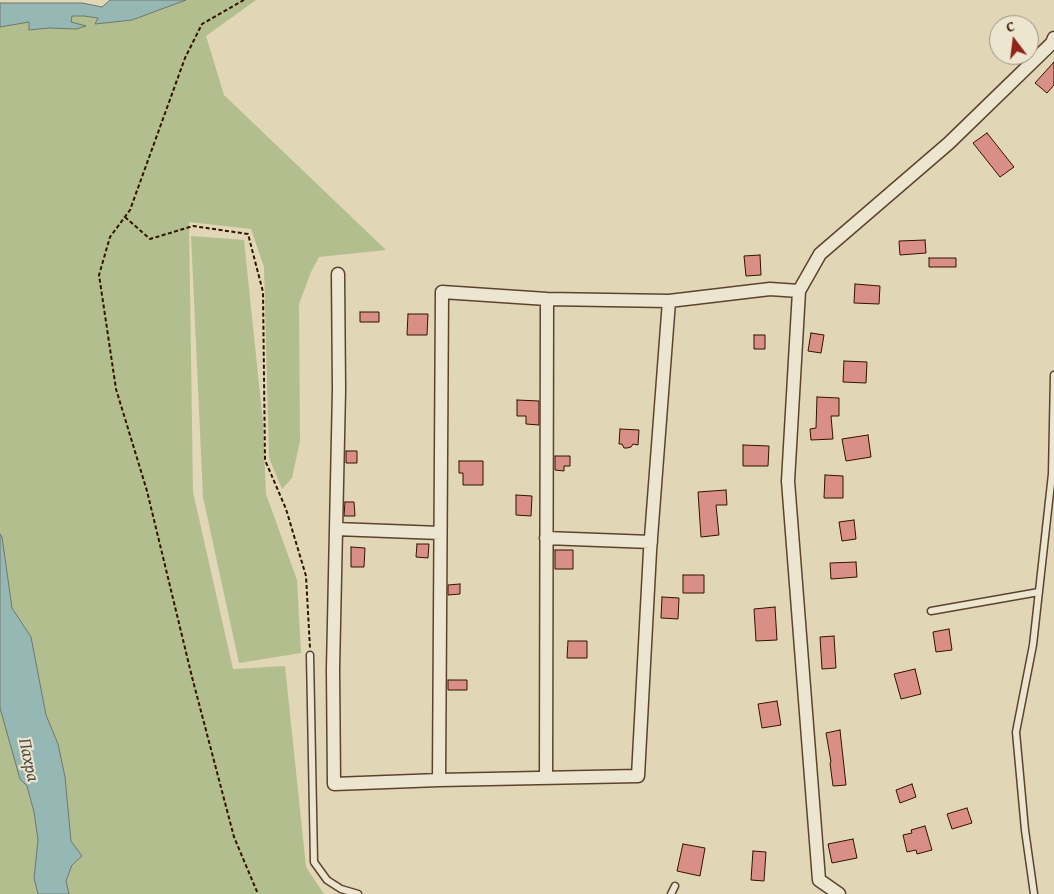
<!DOCTYPE html>
<meta charset="utf-8">
<style>
body{margin:0}
#map{position:relative;width:1054px;height:894px;overflow:hidden;background:#e1d7b6;font-family:"Gentium Book Plus",serif}
canvas{display:block}
.north{position:absolute;left:989px;top:15px;width:50px;height:50px;box-sizing:border-box;background:#ece5d0;border:1px solid #a1917d;border-radius:50%;rotate:345deg;font-size:14px;font-weight:700;line-height:20px;text-align:center;color:#311201}
.north::after{content:'';display:block;margin:auto;width:18px;height:22px;background:#8f2418;clip-path:polygon(50% 0,100% 100%,50% 72%,0 100%)}
</style>
<div id="map">
<canvas width="1054" height="894"></canvas>
<div class="north">С</div>
</div>
<script>
const context = document.querySelector('canvas').getContext('2d');
context.lineJoin = 'round';
function paint(path, color) { context.fillStyle = color; context.fill(path, 'evenodd'); }
const poly = rows => new Path2D(rows.map(r => 'M' + r).join(''));
function stroke(path, color, width, dash) { context.strokeStyle = color; context.lineWidth = width; context.lineCap = dash ? 'butt' : 'round'; context.setLineDash(dash || []); context.stroke(path); }
function drawText(font, color, halo, rows, align = 'center') {
  context.font = font + ' "Gentium Book Plus",serif'; context.lineWidth = 4; context.setLineDash([]); context.textBaseline = 'middle'; context.strokeStyle = halo; context.fillStyle = color; for (const [text, x, y, turn = 0] of rows) {
    context.save(); context.translate(x, y); context.rotate((+turn || 0) * Math.PI / 180); context.textAlign = isNaN(turn) ? turn : align; if (halo) context.strokeText(text, 0, 0); context.fillText(text, 0, 0); context.restore();
  }
}
paint(poly([
 [186,0,256,0,206,36,224,95,386,250,319,257,311,272,299,304,300,441,292,478,282,489,269,458,264,267,251,229,189,222,193,492,233,669,285,666,306,867,324,894,69,894,66,881,72,865,82,856,71,841,65,777,58,744,46,715,31,638,12,608,2,537,0,534,0,27,29,22,29,30,49,28,76,29,71,22,71,16,84,16,98,18,95,24,132,20],
 [191,236,244,240,263,423,266,494,297,580,301,653,239,663,203,497],
 [0,708,20,779,27,786,34,812,38,840,34,878,38,894,0,894]
]), '#b2be8e');
const water = poly([
 [110,0,186,0,132,20,95,24,98,18,84,16,72,16,71,22,86,26,76,29,49,28,29,30,29,22,0,27,0,3,82,3,102,7,110,0],
 [0,534,2,537,12,608,31,637,46,715,58,744,65,777,71,841,82,856,72,865,66,881,69,894,38,894,34,878,38,840,34,812,27,786,20,779,0,708,0,534]
]);
paint(water, '#96b8b5');
stroke(water, '#6e766d', 1);
const building = poly([
 [1054,62,1054,85,1047,93,1035,83,1054,62],
 [987,133,1014,167,1000,177,973,143,987,133],
 [925,240,926,253,900,255,899,241,925,240],
 [760,255,761,275,746,276,744,256,760,255],
 [929,258,956,258,956,267,929,267,929,258],
 [855,284,880,286,879,304,854,303,855,284],
 [360,312,379,312,379,322,360,322,360,312],
 [408,314,428,314,427,335,407,335,408,314],
 [811,333,824,335,821,353,808,351,811,333],
 [754,335,765,335,765,349,754,349,754,335],
 [844,361,867,362,866,383,843,382,844,361],
 [817,397,839,398,839,416,831,416,833,439,811,440,810,429,816,428,817,397],
 [517,400,539,401,539,425,526,424,526,416,517,416,517,400],
 [620,429,639,430,638,445,633,444,631,447,627,448,624,448,622,444,619,444,620,429],
 [868,435,871,457,846,461,842,439,868,435],
 [743,445,769,446,768,466,743,466,743,445],
 [346,451,357,451,357,463,346,463,346,451],
 [555,456,570,456,570,466,564,466,564,471,555,470,555,456],
 [459,461,483,461,483,485,463,485,463,473,459,473,459,461],
 [825,475,843,476,843,498,824,498,825,475],
 [726,490,727,505,716,505,719,535,701,537,698,492,726,490],
 [516,495,532,496,531,516,516,515,516,495],
 [345,502,354,502,355,516,344,516,345,502],
 [854,520,856,539,842,541,839,522,854,520],
 [417,544,429,544,428,558,416,557,417,544],
 [351,547,365,548,364,567,351,567,351,547],
 [555,550,573,550,573,569,555,569,555,550],
 [856,562,857,577,831,579,830,563,856,562],
 [683,575,704,575,704,593,683,593,683,575],
 [460,584,460,594,448,595,448,585,460,584],
 [662,597,679,598,678,619,661,618,662,597],
 [775,607,777,640,756,641,754,609,775,607],
 [949,629,952,650,936,652,933,632,949,629],
 [834,636,836,668,822,669,820,637,834,636],
 [568,641,587,641,587,658,567,658,568,641],
 [915,669,921,694,901,699,894,674,915,669],
 [448,680,467,680,467,690,448,690,448,680],
 [777,701,781,725,762,728,758,704,777,701],
 [840,730,846,785,833,786,830,763,831,762,826,733,840,730],
 [912,784,916,797,900,803,896,790,912,784],
 [967,808,972,823,952,829,947,814,967,808],
 [925,826,932,850,917,854,916,850,907,852,903,835,912,833,911,830,925,826],
 [853,839,857,858,832,863,828,844,853,839],
 [683,844,705,848,700,876,677,871,683,844],
 [753,851,766,852,764,881,751,880,753,851]
]);
paint(building, '#da8f86');
stroke(building, '#311201', 1);
const lane = poly([
 [931,611,1039,592],
 [310,655,314,862,327,880,341,889,358,894],
 [671,894,675,886],
 [1034,894,1025,830,1016,732,1033,645,1052,474,1054,375]
]);
const street = poly([
 [338,274,339,390,333,669,334,784,439,780],
 [669,301,547,299,442,292,439,780,638,776,650,551,669,301,770,289,799,291],
 [336,529,440,533],
 [546,538,651,542],
 [546,778,547,299],
 [839,894,819,880,788,481,799,291,820,254,949,143,1052,43,1054,38]
]);
stroke(lane, '#5d432e', 9);
stroke(street, '#5d432e', 15);
stroke(poly([
 [244,0,202,24,185,58,130,210,110,237,99,275,116,389,147,491,192,677,234,837,258,894],
 [125,217,150,239,193,226,248,234,263,292,265,460,286,509,306,576,310,648]
]), '#311201', 2, [4, 2.5]);
stroke(lane, '#ece5d0', 6);
stroke(street, '#ece5d0', 12);
drawText('italic 18px', '#544c40', '#ece5d0', [
 ["Пахра",28,760,78]
]);
</script>
